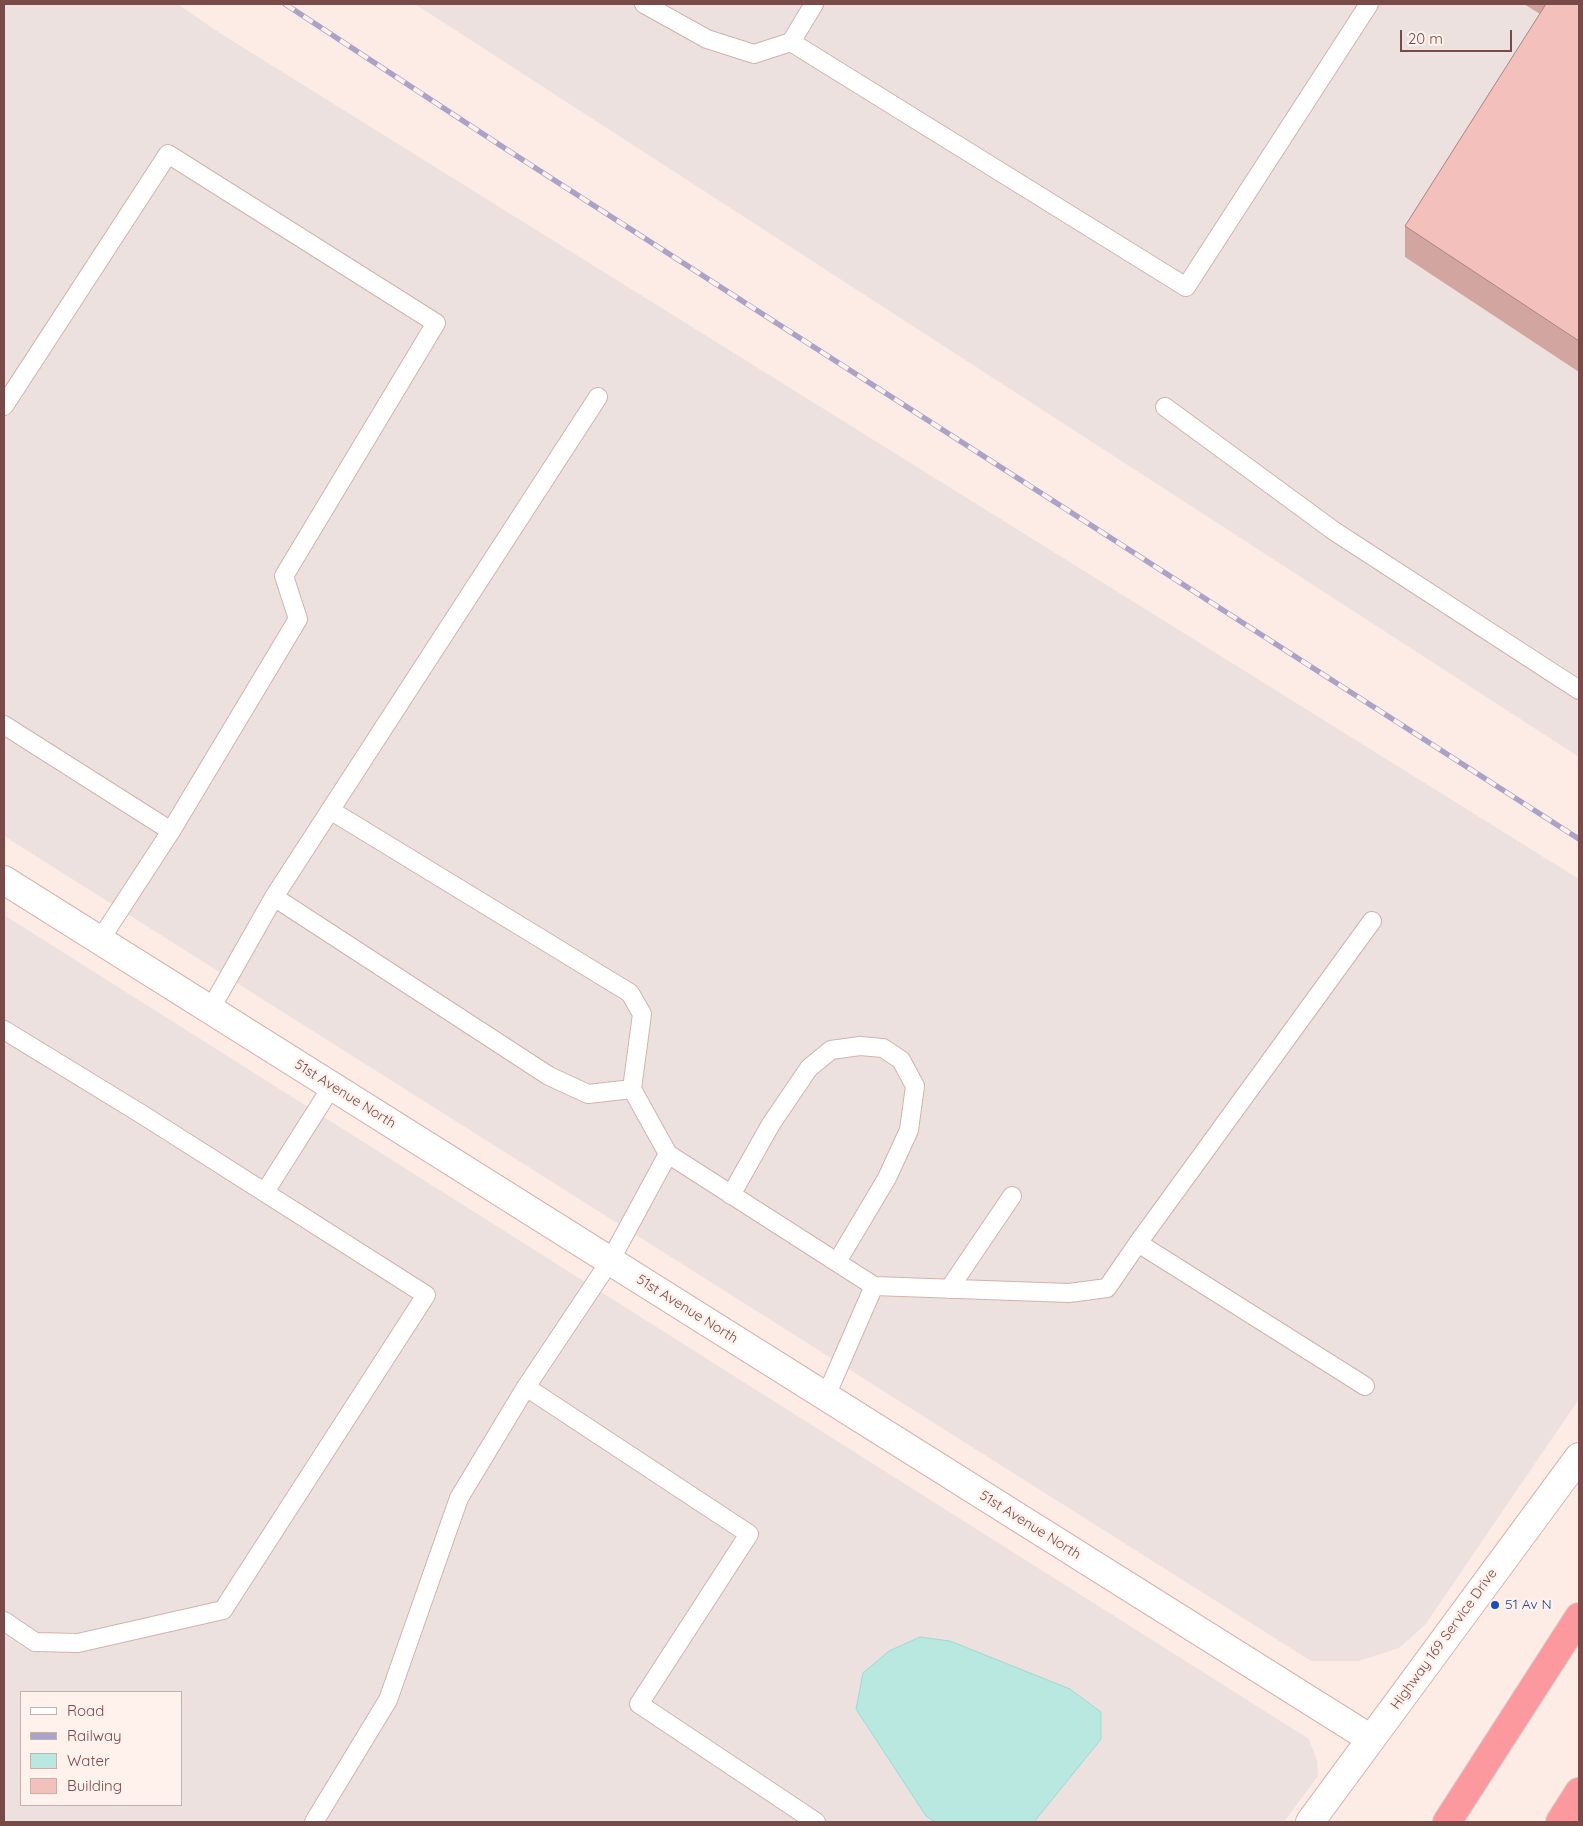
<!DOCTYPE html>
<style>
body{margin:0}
#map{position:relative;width:1583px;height:1826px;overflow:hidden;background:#fdece5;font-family:Quicksand,sans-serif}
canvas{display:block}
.frame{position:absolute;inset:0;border:5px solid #784a48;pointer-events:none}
.legend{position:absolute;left:20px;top:1691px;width:162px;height:115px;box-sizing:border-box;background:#fff2ec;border:1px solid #c9afaa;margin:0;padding:6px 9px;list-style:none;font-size:15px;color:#784a48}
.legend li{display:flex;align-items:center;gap:10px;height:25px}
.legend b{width:25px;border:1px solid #c9afaa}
.scale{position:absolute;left:1400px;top:30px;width:112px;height:22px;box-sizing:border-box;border:2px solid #784a48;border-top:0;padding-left:6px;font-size:15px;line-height:18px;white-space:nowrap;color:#784a48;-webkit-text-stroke:4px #fff2ec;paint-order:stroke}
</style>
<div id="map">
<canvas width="1583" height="1826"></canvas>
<div class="frame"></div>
<ul class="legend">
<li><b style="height:6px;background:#fff"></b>Road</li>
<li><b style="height:6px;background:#aba2c8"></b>Railway</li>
<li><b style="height:14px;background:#b8e8e0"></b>Water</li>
<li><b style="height:14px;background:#f4c0bb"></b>Building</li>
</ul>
<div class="scale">20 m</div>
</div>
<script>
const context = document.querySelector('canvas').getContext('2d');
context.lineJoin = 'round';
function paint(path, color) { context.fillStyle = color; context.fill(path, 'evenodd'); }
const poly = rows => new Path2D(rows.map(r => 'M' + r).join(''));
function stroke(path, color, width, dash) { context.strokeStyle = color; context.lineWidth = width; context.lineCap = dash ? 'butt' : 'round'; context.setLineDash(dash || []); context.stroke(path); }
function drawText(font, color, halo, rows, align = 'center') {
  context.font = font + ' Quicksand,sans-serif'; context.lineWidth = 5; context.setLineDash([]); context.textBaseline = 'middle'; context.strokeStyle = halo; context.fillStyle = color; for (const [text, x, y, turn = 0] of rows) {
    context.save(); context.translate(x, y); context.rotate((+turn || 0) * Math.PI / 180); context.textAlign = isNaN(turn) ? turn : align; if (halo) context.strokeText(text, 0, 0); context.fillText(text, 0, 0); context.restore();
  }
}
paint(poly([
 [4,4,178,4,215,30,1579,879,1579,1399,1425,1625,1399,1648,1359,1661,1311,1661,4,836],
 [415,4,1579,4,1579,757],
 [4,915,1309,1739,1317,1760,1318,1776,1284,1822,4,1822],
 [21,1692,181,1692,181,1805,21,1805]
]), '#ede1df');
const water = poly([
 [920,1637,950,1641,1070,1689,1101,1712,1101,1739,1034,1822,935,1822,926,1816,856,1709,863,1673,889,1651,920,1637]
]);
paint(water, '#b8e8e0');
stroke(water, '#9edbd1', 1);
const lane = poly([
 [644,4,707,39,754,54,791,42],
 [814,4,791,42,1186,287,1369,4],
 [4,406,168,154,436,323,284,576,298,619,171,831,100,940],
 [1165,407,1334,531,1579,690],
 [4,725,171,831],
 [274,897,549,1076,588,1094,632,1089],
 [210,1010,274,897,598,397],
 [4,1030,143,1115,426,1295,223,1610,78,1643,35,1642,4,1621],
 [668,1154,874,1286],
 [265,1192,332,1086],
 [731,1195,771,1124,809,1068,831,1050,860,1046,883,1048,901,1060,915,1086,909,1130,887,1178,837,1262],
 [1138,1243,1372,921],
 [949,1289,1012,1196],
 [526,1387,749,1534,639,1704,816,1822],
 [826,1396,874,1286,1069,1293,1107,1288,1138,1243,1365,1386],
 [314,1822,388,1700,459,1498,526,1387,610,1261,668,1154,632,1089,642,1014,630,993,330,810]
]);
const secondary = poly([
 [4,880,1371,1739],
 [1310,1822,1579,1457]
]);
const highway = poly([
 [1447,1822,1579,1617],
 [1560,1822,1579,1792]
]);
stroke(lane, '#d2b2ad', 20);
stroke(secondary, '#d8b2ac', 30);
stroke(highway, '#d9cccc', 30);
stroke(lane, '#fff', 18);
stroke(secondary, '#fff', 28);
stroke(highway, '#fb999e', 28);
const rail = poly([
 [285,4,509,151,1579,839]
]);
stroke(rail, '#aba2c8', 5.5);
stroke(rail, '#fff2ec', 4, [11]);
paint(poly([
 [1524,4,1579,4,1579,372,1405,257,1405,226,1540,14]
]), '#d2a5a1');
const building = poly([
 [1546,4,1579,4,1579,341,1405,226,1546,4]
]);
paint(building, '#f4c0bb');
stroke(building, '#ab8683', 1);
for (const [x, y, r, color] of [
 [1495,1605,5,"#1a4fb4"]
]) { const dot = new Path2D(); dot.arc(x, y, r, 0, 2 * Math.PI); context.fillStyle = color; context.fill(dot); stroke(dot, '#fff2ec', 2); }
drawText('14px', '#784a48', '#fff2ec', [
 ["51st Avenue North",345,1094,32],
 ["51st Avenue North",687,1309,32],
 ["51st Avenue North",1030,1525,32],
 ["Highway 169 Service Drive",1444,1639,-54]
]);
drawText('14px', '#164399', '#fff2ec', [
 ["51 Av N",1505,1605]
], 'left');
</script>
